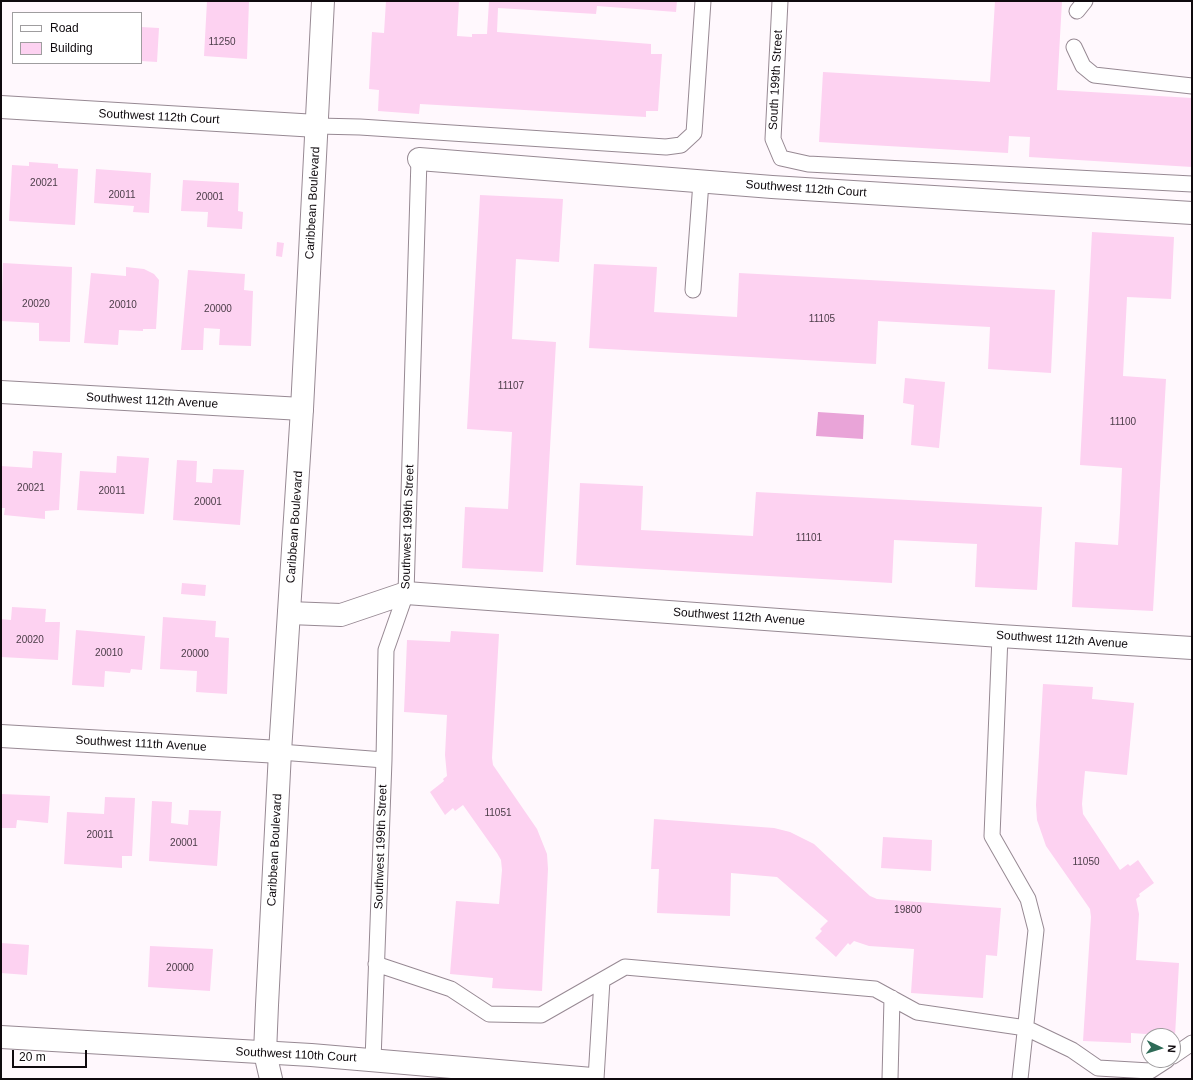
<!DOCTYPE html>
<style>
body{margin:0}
#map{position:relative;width:1193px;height:1080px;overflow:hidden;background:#fff8fd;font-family:Helvetica,sans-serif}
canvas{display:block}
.frame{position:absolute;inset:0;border:2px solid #0f0a0e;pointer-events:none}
.legend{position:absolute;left:12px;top:12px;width:130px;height:52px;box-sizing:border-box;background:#fff;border:1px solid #9f9d9f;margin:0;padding:5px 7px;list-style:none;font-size:12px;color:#0f0a0e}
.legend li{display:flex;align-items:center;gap:8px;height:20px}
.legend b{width:20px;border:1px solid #9f9d9f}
.north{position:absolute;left:1141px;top:1028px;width:40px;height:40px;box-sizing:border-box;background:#fff;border:1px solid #9f9d9f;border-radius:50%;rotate:94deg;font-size:11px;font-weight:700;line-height:16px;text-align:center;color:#0f0a0e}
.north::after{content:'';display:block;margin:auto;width:14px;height:18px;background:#2e6b57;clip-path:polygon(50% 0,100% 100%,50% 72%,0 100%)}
.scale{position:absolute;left:12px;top:1050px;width:75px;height:18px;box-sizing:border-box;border:2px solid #0f0a0e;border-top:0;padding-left:5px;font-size:12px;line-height:14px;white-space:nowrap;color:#0f0a0e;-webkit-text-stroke:3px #fff;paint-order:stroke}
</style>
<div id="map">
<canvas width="1193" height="1080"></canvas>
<div class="frame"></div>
<ul class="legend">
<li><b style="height:5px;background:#fff"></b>Road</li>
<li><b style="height:11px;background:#fdd2f1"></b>Building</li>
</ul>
<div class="north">N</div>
<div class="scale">20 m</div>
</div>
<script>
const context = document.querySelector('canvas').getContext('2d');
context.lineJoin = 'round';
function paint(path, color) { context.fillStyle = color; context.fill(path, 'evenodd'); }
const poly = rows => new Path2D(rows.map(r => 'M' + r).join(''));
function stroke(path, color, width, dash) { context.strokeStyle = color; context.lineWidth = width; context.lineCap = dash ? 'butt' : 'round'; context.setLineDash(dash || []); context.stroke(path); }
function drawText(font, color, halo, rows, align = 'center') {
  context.font = font + ' Helvetica,sans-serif'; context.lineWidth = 3; context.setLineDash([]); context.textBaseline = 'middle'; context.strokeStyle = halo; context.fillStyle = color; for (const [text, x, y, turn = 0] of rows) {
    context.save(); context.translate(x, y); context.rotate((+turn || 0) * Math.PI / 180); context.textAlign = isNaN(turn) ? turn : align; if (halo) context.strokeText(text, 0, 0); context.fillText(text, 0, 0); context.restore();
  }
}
paint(poly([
 [818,412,864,415,863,439,816,436]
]), '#e9a4d8');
paint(poly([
 [207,1,249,1,247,59,204,56],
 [386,1,459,1,457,36,472,37,472,34,487,34,489,1,677,1,676,12,597,6,596,14,498,8,497,32,651,44,651,54,662,54,658,111,646,111,646,117,420,104,419,114,378,111,379,90,369,89,372,32,384,33],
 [995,1,1062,1,1057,90,1192,98,1192,167,1029,157,1030,137,1009,136,1008,153,819,142,823,72,990,82],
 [141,27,159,28,157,62,141,61],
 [29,162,58,164,58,168,78,169,75,225,9,221,12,165,29,166],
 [96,169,151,173,149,213,133,212,134,206,94,203],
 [183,180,239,183,238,211,243,212,242,229,207,227,208,212,181,211],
 [480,195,563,199,559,262,516,259,512,339,556,342,543,572,462,568,465,507,508,509,512,432,467,429],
 [1092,232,1174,237,1171,299,1127,297,1123,376,1166,379,1153,611,1072,607,1075,542,1118,545,1120,513,1122,468,1080,465],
 [277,242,284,243,282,257,276,256],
 [3,263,72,267,70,342,39,341,39,323,1,321],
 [594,264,657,267,654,312,737,317,739,273,1055,290,1051,373,988,369,990,327,878,321,876,364,589,348],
 [126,267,144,269,154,274,159,280,156,329,143,329,143,331,119,330,118,345,84,343,91,273,126,276],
 [188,270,245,274,244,290,253,291,251,346,219,345,220,329,204,328,203,350,181,350],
 [905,378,945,382,939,448,911,445,914,405,903,403],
 [33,451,62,453,59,510,45,511,45,519,4,515,5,508,1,508,1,466,32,468],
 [117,456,149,458,144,514,77,510,80,471,116,473],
 [177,460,197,461,196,482,212,483,213,469,244,470,240,525,173,520],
 [580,483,643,486,641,530,753,536,756,492,1042,507,1037,590,975,587,977,544,894,540,892,583,576,565],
 [182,583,206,585,205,596,181,594],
 [12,607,46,609,45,622,60,622,58,660,1,657,1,619,11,620],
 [163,617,216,621,215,637,229,638,227,694,196,692,197,671,160,669],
 [76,630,145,636,142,670,131,669,130,673,105,671,104,687,72,685],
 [451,631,499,634,492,758,493,765,537,829,547,854,548,869,542,991,492,988,493,978,450,974,456,901,499,904,502,870,501,860,497,853,463,805,455,811,453,808,445,815,430,792,444,781,443,779,447,776,445,755,447,715,404,712,407,640,450,642],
 [1043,684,1093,687,1092,699,1134,703,1127,775,1085,771,1082,804,1083,814,1120,870,1128,864,1130,866,1138,860,1154,883,1139,894,1140,896,1136,899,1139,914,1136,960,1179,963,1175,1036,1131,1033,1131,1043,1083,1041,1091,917,1090,909,1046,846,1037,820,1036,805],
 [1,794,50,796,48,823,17,820,16,828,1,828],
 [105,797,135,798,132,856,122,856,122,868,64,864,67,812,104,814],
 [152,801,172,802,171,823,188,825,189,810,221,811,217,866,149,861],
 [654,819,774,828,790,832,814,844,859,886,870,896,877,899,1001,908,997,956,986,955,983,998,911,993,914,949,869,946,854,941,850,945,848,943,836,957,815,938,822,931,820,929,828,921,777,877,731,873,730,916,657,913,659,869,651,869],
 [883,837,932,840,931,871,881,868],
 [1,943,29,945,27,975,1,973],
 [150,946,213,949,210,991,148,987]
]), '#fdd2f1');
const lane = poly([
 [780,1,773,139,781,158,808,164,1192,184],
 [1077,11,1085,1],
 [1074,47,1083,66,1094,75,1192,86],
 [317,126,360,127,666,147,681,145,694,133,703,1],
 [693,290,701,182],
 [1000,636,992,836,1028,899,1036,930,1020,1079],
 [280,752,384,760],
 [376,964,451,989,489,1014,541,1015,625,967,875,989,917,1012,1026,1028,1072,1050,1098,1068,1150,1071,1167,1060],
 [1173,1056,1192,1043],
 [373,1060,384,760,386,650,406,593,419,159],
 [596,1079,602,980],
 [890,1079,892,998]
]);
const street = poly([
 [1,107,317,126],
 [419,159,772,187,1192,213],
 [1,392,302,409],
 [289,613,341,615,406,593,1000,636,1192,648],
 [1,736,280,752],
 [1,1037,311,1055,592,1079]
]);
const secondary = poly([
 [271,1079,265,1053,267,1005,280,752,302,409,323,1]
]);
stroke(lane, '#978993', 17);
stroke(street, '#978993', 24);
stroke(secondary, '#978993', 24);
stroke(lane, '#fff', 15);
stroke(street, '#fff', 22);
stroke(secondary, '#fff', 22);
drawText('10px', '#4a3c47', null, [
 ["11250",222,42],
 ["20021",44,183],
 ["20011",122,195],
 ["20001",210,197],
 ["20020",36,304],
 ["20010",123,305],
 ["20000",218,309],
 ["11105",822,319],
 ["11107",511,386],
 ["11100",1123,422],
 ["20021",31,488],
 ["20011",112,491],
 ["20001",208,502],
 ["11101",809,538],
 ["20020",30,640],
 ["20010",109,653],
 ["20000",195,654],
 ["11051",498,813],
 ["20011",100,835],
 ["20001",184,843],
 ["11050",1086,862],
 ["19800",908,910],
 ["20000",180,968]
]);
drawText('12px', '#0f0a0e', '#fff', [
 ["South 199th Street",776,80,-87],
 ["Southwest 112th Court",159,117,3],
 ["Southwest 112th Court",806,189,4],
 ["Caribbean Boulevard",313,203,-87],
 ["Southwest 112th Avenue",152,401,3],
 ["Caribbean Boulevard",295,527,-86],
 ["Southwest 199th Street",408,527,-88],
 ["Southwest 112th Avenue",739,617,4],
 ["Southwest 112th Avenue",1062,640,4],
 ["Southwest 111th Avenue",141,744,3],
 ["Southwest 199th Street",381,847,-88],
 ["Caribbean Boulevard",275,850,-87],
 ["Southwest 110th Court",296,1055,3]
]);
</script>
